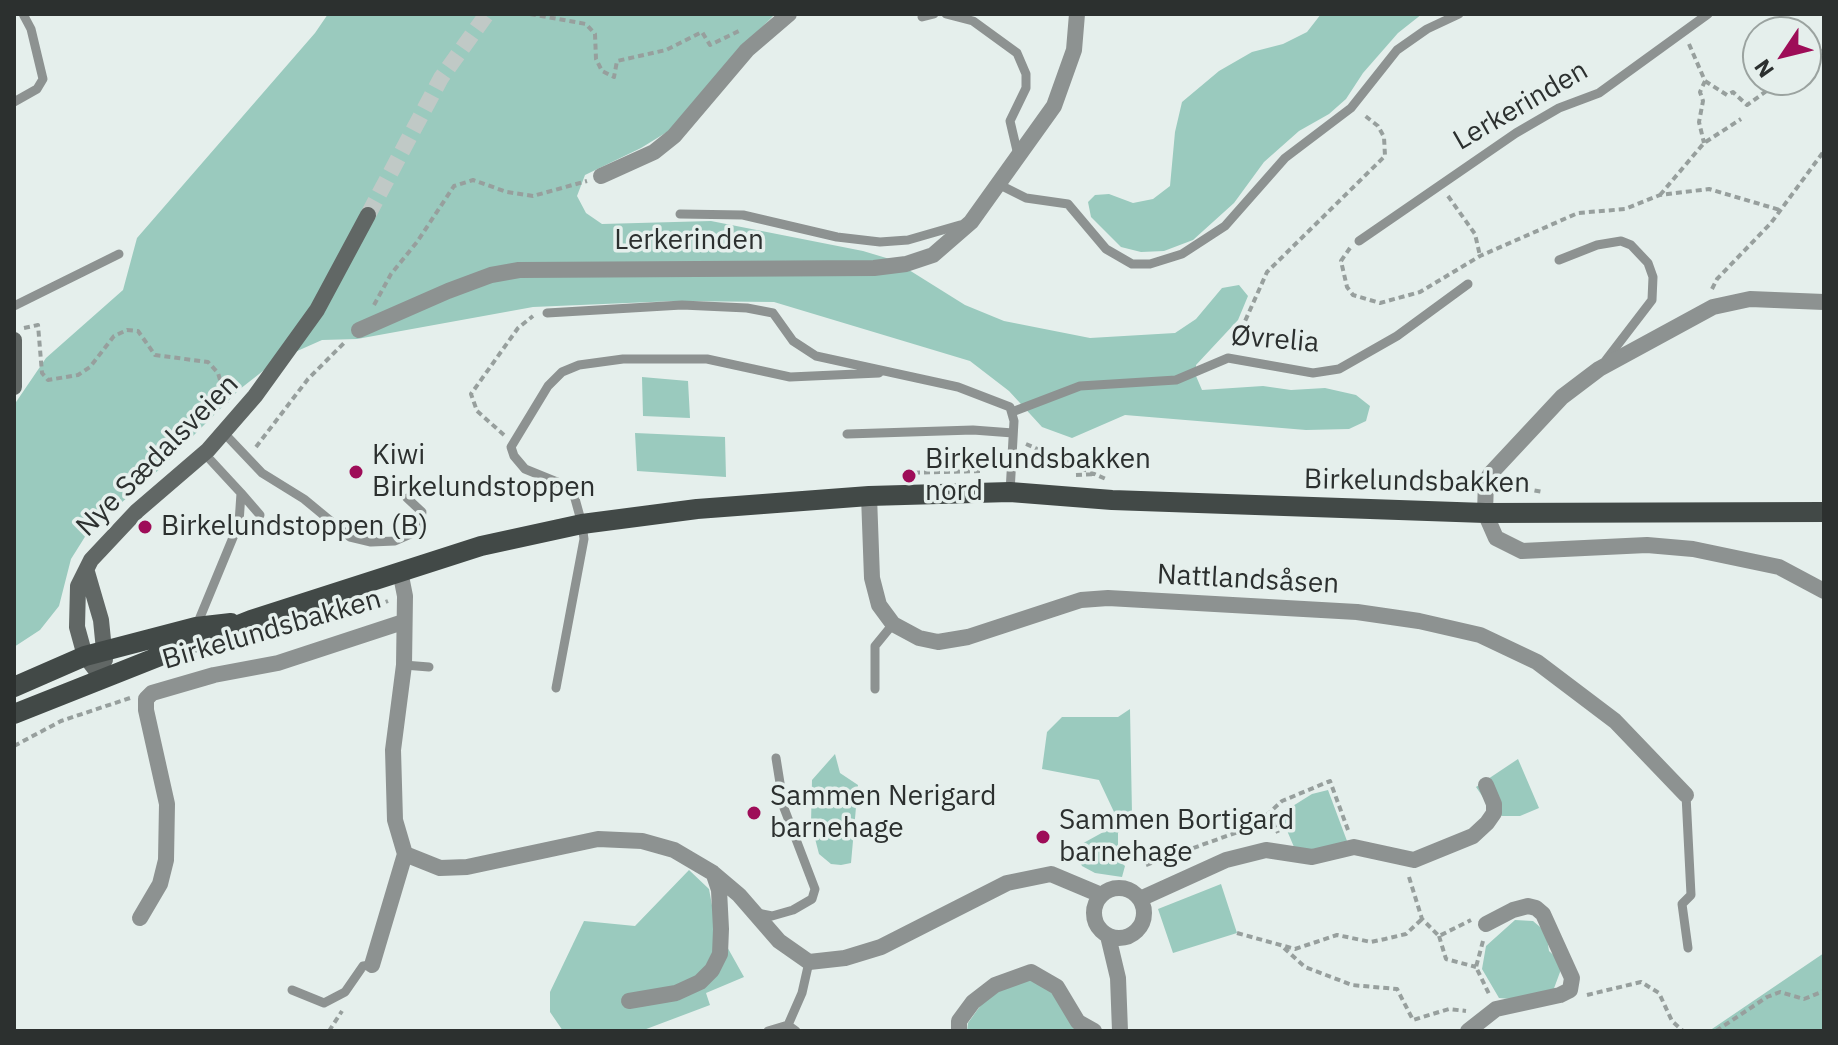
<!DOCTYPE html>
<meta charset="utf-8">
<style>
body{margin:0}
#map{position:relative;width:1838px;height:1045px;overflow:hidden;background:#e5efec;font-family:"IBM Plex Sans",sans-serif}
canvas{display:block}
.frame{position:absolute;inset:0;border:16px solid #2c302f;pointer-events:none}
.north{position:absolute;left:1742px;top:16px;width:80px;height:80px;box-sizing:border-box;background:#e5efec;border:2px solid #9ba3a0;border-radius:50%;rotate:235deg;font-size:22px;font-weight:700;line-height:32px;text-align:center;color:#2c302f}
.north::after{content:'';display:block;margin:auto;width:28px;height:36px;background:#9e0d58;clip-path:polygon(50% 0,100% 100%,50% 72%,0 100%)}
</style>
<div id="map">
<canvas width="1838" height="1045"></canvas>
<div class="frame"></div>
<div class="north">N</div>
</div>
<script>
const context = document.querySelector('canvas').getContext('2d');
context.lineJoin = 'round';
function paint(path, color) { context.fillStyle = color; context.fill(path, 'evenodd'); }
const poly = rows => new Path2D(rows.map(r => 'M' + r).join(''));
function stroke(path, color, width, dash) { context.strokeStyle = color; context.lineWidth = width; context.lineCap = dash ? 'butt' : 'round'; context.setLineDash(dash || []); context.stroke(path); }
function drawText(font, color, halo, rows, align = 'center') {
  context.font = font + ' "IBM Plex Sans",sans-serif'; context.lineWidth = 7; context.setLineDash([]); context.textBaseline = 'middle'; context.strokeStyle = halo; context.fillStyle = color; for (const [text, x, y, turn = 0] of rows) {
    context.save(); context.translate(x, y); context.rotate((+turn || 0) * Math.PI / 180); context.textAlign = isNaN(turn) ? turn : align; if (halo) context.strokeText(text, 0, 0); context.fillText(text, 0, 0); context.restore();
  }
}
paint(poly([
 [328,14,775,14,728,62,680,124,641,148,585,175,577,196,586,213,602,224,711,221,863,251,893,260,965,305,1004,321,1090,338,1175,333,1196,319,1222,288,1239,285,1248,296,1238,320,1196,365,1196,376,1202,390,1263,386,1291,390,1325,388,1356,395,1370,406,1366,421,1349,429,1306,430,1125,415,1072,438,1042,427,1009,391,970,361,774,302,674,301,533,307,357,339,322,340,277,360,240,389,162,467,88,532,71,559,59,606,40,630,14,647,14,405,46,358,123,290,137,238,315,33],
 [1321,14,1422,14,1398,33,1363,73,1346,99,1329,114,1299,131,1264,162,1234,203,1193,240,1164,251,1141,252,1121,247,1091,217,1088,202,1095,195,1109,194,1133,203,1153,199,1170,186,1175,132,1182,102,1219,71,1252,52,1283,44,1307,32],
 [642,377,688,381,690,418,643,416],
 [635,433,725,437,726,477,637,471],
 [1130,709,1132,814,1118,833,1118,859,1125,866,1122,877,1095,873,1082,866,1076,855,1078,846,1107,830,1114,812,1099,780,1042,769,1047,732,1062,717,1118,717],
 [835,754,840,773,858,785,851,863,841,865,831,864,819,854,811,823,812,780],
 [1518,759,1539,808,1520,816,1502,816,1489,806,1476,787],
 [1328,790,1347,841,1322,851,1294,847,1280,814,1312,794],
 [689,870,709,889,716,927,744,977,706,993,710,1005,641,1031,563,1031,550,1012,550,992,584,921,635,926],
 [1221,884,1237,933,1173,953,1158,909],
 [1515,920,1533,921,1546,932,1549,951,1563,964,1553,991,1523,1000,1499,998,1482,969,1486,946],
 [1824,953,1824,1031,1709,1031],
 [1028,979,1052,988,1086,1031,967,1031,968,1023,983,1002,1010,984]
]), '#9acabe');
stroke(poly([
 [368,215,441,78,487,14]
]), '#c0c9c6', 16, [16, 8]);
stroke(poly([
 [530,14,586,24,595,34,596,59,602,71,614,77,617,61,666,50,702,32,710,45,741,30],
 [1689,44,1705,81,1700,92,1703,101,1699,122,1704,143],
 [1806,63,1824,50],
 [1705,81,1727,95,1733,92,1747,105,1782,80],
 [1660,195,1704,143,1741,119],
 [1448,196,1475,234,1480,256],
 [1350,248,1341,261,1347,287,1353,295,1380,303,1420,292,1480,256,1578,213,1625,209,1660,195,1709,189,1780,210],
 [1712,289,1717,279,1771,223,1824,151],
 [374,305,391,274,417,242,454,186,473,180,507,192,533,196,587,181],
 [24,328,38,325,42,373,48,380,78,375,90,367,114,336,127,330,138,331,155,355,208,362,218,373,227,403],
 [1233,348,1267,272,1385,156,1384,137,1378,126,1364,115],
 [504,435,477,411,471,394,518,328,533,316],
 [1026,444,1106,479],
 [256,447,308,379,346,341],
 [904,473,983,471],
 [1076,475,1096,474],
 [1505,485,1543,492],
 [1378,488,1407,482,1468,481],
 [367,609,388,601],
 [14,746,61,721,130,698],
 [1269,813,1278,833],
 [1244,836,1282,801,1330,781,1348,830],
 [1146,865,1249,828],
 [1409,877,1422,919,1439,936,1471,920],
 [1237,933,1295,949,1337,935,1371,942,1385,939,1406,934,1422,919],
 [1439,936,1446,959,1476,967],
 [1483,941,1476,967,1490,996],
 [1284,948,1305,967,1352,985,1397,989,1413,1020,1449,1009,1466,1011],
 [1587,995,1641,982,1659,993,1672,1021,1683,1031],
 [329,1031,342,1011],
 [1716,1031,1767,997,1780,992,1804,999,1824,991]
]), '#979f9d', 4, [6, 4]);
stroke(poly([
 [946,14,973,21,1017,53,1026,74,1026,88,1010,121,1018,155],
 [922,17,934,14],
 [14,102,37,89,43,79,31,29,23,14],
 [1000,185,1026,198,1068,204,1106,249,1132,264,1150,264,1182,254,1225,226,1285,158,1351,108,1397,50,1427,29,1459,14],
 [680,214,743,215,837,237,880,242,908,240,960,225],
 [1359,241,1516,133,1559,108,1599,93,1708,14],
 [1559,260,1597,245,1621,241,1631,245,1648,263,1653,277,1652,300,1606,360],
 [14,306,119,254],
 [547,313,682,305,747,308,773,313,793,341,816,356,958,387,1010,407,1014,421,1010,492],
 [1012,412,1080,386,1176,380,1228,358,1313,373,1339,369,1397,336,1468,284],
 [224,433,262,473,304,499,350,537,371,542,395,541,411,534,420,524,422,512,407,498],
 [847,434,973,430,1013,433],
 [241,493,260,515],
 [196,627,239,523,241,493,204,453],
 [404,665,429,667],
 [556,688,584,539,582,524,574,495,557,482,525,469,514,456,511,447,548,386,562,372,579,365,623,359,707,359,790,377,879,373],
 [875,689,875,646,893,624],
 [1686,795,1691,895,1682,904,1688,948],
 [757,913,772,916,793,910,812,899,815,889,784,808,776,758],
 [292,990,324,1003,345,992,363,966,372,965],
 [768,1031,788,1025],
 [796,1031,788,1025,802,993,809,962]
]), '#8d9291', 9);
stroke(poly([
 [601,176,654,152,674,136,747,50,789,14],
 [1824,302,1750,299,1713,307,1599,369,1562,397,1491,473,1486,481,1485,513,1496,538,1522,551,1647,545,1693,549,1779,567,1824,591],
 [359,330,448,291,491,275,519,270,874,268,906,264,933,255,971,222,1054,106,1074,50,1077,14],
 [869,496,872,578,879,605,893,624,919,638,938,642,968,637,1081,600,1108,598,1357,612,1419,621,1480,635,1537,662,1615,721,1686,795],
 [405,854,440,868,467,867,598,839,642,841,674,850,713,873,739,895,779,941,809,962,845,958,881,947,1007,883,1051,874,1101,895],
 '1094 913a25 25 0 1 1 50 0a25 25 0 1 1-50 0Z',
 [1140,899,1226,860,1266,850,1312,857,1354,847,1414,860,1473,836,1487,823,1494,813,1494,804,1486,785],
 [140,918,160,884,166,860,167,804,146,710,146,699,152,693,214,675,278,663,403,622],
 [1108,936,1118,978,1120,1031],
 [372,965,405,854,395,820,393,750,404,665,405,596,400,571],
 [629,1001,676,993,700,982,712,970,720,954,721,929,719,890,714,875],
 [959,1031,959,1021,973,1002,995,985,1031,972,1057,987,1078,1022,1094,1031],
 [1468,1031,1496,1009,1560,995,1570,990,1572,978,1543,914,1536,908,1528,906,1513,910,1486,924]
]), '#8d9291', 16);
stroke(poly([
 [14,340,14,387],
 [87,572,101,620,105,660],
 [101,677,85,656,77,627,78,586,91,560,137,511,208,450,255,396,317,310,368,215]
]), '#616765', 16);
stroke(poly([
 [14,687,85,656,196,627,231,623],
 [14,714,251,620,481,546,582,524,697,509,869,496,1010,492,1112,500,1485,513,1824,512]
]), '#424947', 20);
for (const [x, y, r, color] of [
 [356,472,8,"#9e0d58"],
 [909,476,8,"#9e0d58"],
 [145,527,8,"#9e0d58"],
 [754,813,8,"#9e0d58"],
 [1043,837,8,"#9e0d58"]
]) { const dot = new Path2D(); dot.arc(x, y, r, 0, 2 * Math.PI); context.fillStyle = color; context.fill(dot); stroke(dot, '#e5efec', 3); }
drawText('28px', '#2c302f', '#e5efec', [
 ["Lerkerinden",1521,106,-30],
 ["Lerkerinden",689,241],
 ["Øvrelia",1275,340,5],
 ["Nye Sædalsveien",158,456,-45],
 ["Birkelundsbakken",1417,482,1],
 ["Nattlandsåsen",1248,580,3],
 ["Birkelundsbakken",272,630,-16]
]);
drawText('28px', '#2c302f', '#e5efec', [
 ["Kiwi",372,456],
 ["Birkelundstoppen",372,488],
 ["Birkelundsbakken",925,460],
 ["nord",925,492],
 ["Birkelundstoppen (B)",161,527],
 ["Sammen Nerigard",770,797],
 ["barnehage",770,829],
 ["Sammen Bortigard",1059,821],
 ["barnehage",1059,853]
], 'left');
</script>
